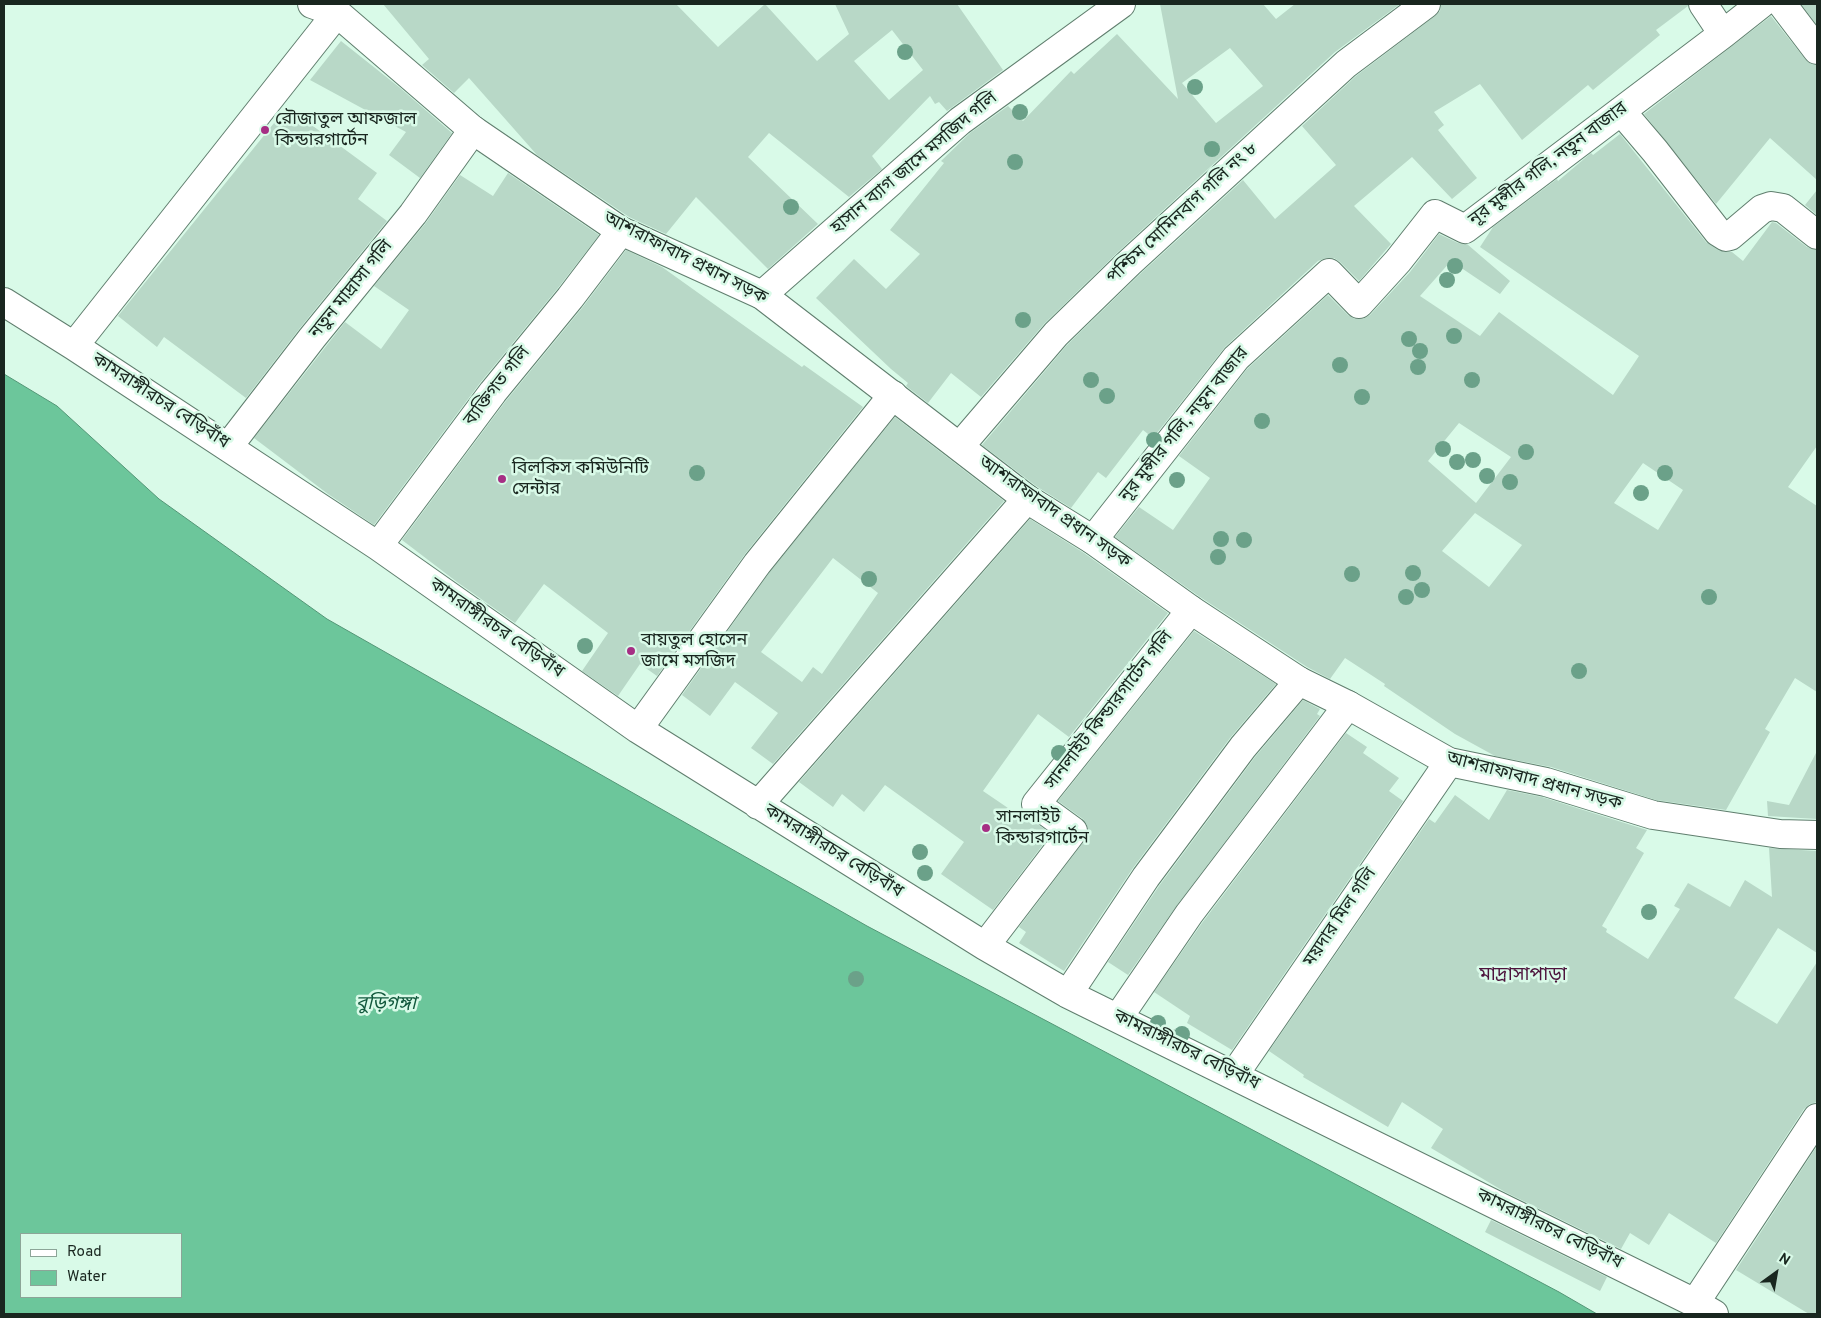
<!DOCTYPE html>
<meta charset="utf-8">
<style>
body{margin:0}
#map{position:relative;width:1821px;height:1318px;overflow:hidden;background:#d9fae8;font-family:Overpass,sans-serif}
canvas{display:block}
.frame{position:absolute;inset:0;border:5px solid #19261f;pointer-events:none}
.legend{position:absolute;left:20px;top:1233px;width:162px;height:65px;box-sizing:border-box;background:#d9fae8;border:1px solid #8ca598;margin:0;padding:6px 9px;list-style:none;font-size:15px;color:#19261f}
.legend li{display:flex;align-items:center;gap:10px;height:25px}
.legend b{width:25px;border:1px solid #8ca598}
.north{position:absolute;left:1751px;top:1248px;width:50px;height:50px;-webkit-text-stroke:4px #d9fae8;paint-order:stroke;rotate:32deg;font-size:14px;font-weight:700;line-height:20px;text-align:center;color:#19261f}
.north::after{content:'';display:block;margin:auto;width:18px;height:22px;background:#19261f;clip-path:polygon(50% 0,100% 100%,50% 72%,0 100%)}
</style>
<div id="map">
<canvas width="1821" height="1318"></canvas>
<div class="frame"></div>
<ul class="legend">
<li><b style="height:6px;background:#fff"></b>Road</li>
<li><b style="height:14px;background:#6cc69b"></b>Water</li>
</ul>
<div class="north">N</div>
</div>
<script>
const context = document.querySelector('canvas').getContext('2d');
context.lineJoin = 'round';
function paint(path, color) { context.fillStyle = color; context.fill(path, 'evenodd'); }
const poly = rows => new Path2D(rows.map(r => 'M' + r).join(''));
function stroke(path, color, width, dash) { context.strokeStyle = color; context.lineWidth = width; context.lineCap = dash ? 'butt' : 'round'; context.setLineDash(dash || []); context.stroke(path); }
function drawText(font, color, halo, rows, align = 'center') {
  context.font = font + ' Overpass,"Noto Sans Bengali",sans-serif'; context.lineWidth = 5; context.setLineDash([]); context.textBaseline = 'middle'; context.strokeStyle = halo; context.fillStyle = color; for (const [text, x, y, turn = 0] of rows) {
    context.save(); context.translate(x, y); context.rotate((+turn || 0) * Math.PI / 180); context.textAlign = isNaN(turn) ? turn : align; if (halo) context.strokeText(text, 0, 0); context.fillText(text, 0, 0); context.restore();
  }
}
const water = poly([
 [4,374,57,406,159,499,327,619,867,926,1559,1292,1597,1314,4,1314,4,374],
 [21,1234,181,1234,181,1297,21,1297,21,1234]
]);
paint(water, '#6cc69b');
stroke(water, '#539676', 1);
paint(poly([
 [383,4,676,4,718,47,765,4,817,61,849,34,835,4,957,4,1003,70,947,111,939,102,935,104,930,96,872,156,882,169,849,197,769,133,748,157,818,224,768,269,696,197,666,234,629,217,537,155,469,78,454,93,422,65,429,59],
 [892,30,923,70,889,100,854,61],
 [1160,4,1263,4,1276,19,1295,4,1400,4,1335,52,1118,252,1044,324,981,397,951,373,928,403,906,386,908,383,891,369,816,298,854,259,886,289,920,254,890,230,944,163,941,161,970,133,1008,106,1023,121,1071,71,1074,74,1117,34,1178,99],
 [1230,48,1263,86,1216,123,1182,83],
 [1441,4,1688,4,1688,6,1656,30,1660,35,1593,90,1588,85,1522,140,1480,84,1434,112,1444,125,1438,130,1477,178,1452,199,1412,157,1354,206,1391,244,1359,281,1340,262,1334,258,1326,258,1318,261,1225,347,1153,438,1143,430,1106,478,1098,472,1071,508,1036,486,982,445,1067,345,1140,274,1243,180,1275,219,1336,165,1302,126,1356,76,1435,16,1440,11],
 [1801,4,1817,4,1817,25],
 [1771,16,1805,59,1811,64,1817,65,1817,180,1770,138,1716,204,1644,114],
 [341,41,399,87,452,133,420,178,389,155,406,132,310,80],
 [287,107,377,173,358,199,387,221,300,328,246,398,164,337,157,347,118,316],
 [1620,134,1706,242,1718,250,1724,252,1732,252,1743,261,1772,222,1776,223,1807,247,1817,250,1817,446,1788,487,1817,506,1817,692,1795,678,1765,729,1770,732,1726,810,1656,800,1551,767,1495,756,1455,734,1384,686,1385,684,1345,658,1330,679,1307,667,1200,597,1115,537,1139,507,1173,530,1210,478,1179,456,1247,369,1328,295,1348,315,1355,319,1363,319,1370,315,1410,272,1439,234,1458,243,1467,244,1510,281,1500,294,1451,261,1420,296,1480,336,1499,312,1613,395,1639,356,1480,247,1493,227,1557,179,1558,181,1591,153,1593,155],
 [1459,423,1511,457,1476,503,1428,461],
 [1643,463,1683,490,1658,530,1614,503],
 [1475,513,1522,545,1489,587,1442,551],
 [508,173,599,235,558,288,480,383,374,525,328,494,254,438,345,322,381,349,409,310,374,286,425,224,460,175,493,196],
 [1817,190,1817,215,1805,205],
 [626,250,662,267,802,367,804,365,863,407,745,554,657,676,640,664,618,696,582,671,608,633,544,584,515,623,457,582,402,540,505,402,582,308],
 [895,417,1004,501,773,764,751,748,778,713,735,682,710,716,682,695,769,573],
 [833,558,878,593,822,674,813,667,802,682,761,652],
 [1030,519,1084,553,1168,613,1069,737,1038,714,983,791,1033,825,1035,822,1051,834,993,910,941,874,964,842,885,785,864,812,842,794,833,807,799,782],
 [1194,631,1276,684,1230,738,1133,868,1064,971,1019,943,1026,932,1019,927,1085,840,1088,833,1087,825,1083,819,1058,801],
 [1303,700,1320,709,1317,714,1320,716,1177,905,1128,975,1108,962,1159,886,1255,757],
 [1346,733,1367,747,1363,753,1399,778,1389,791,1403,801,1232,1050,1187,1023,1190,1016,1154,992,1202,923],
 [1817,751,1817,819,1768,816,1767,801,1789,805],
 [1507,790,1542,797,1647,830,1636,848,1644,853,1602,926,1607,929,1606,932,1648,959,1680,909,1674,906,1688,883,1730,907,1745,880,1772,897,1769,848,1817,851,1817,953,1778,928,1734,998,1777,1024,1817,962,1817,1102,1810,1104,1804,1109,1716,1243,1669,1213,1649,1245,1630,1233,1621,1249,1505,1192,1431,1148,1443,1129,1402,1102,1388,1127,1303,1077,1304,1075,1269,1051,1429,819,1435,823,1455,795,1489,820],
 [1817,1146,1817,1314,1809,1314,1736,1270],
 [1491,1220,1607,1277,1600,1291,1485,1232]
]), '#b8d8c7');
const street = poly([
 [1703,4,1723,34],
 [1782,4,1817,50],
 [1621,111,1655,151,1718,232,1726,237,1730,236,1762,209,1771,206,1783,208,1817,235],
 [762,295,960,121,1121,4],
 [4,302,74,346,378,546,638,729,985,946,1068,994,1695,1303,1714,1314],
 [74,346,337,13],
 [960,446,1056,334,1129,263,1346,64,1426,4],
 [228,447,312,338,413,214,473,130],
 [1093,540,1236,358,1329,273,1359,304,1398,261,1435,214,1465,229,1723,34,1761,4],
 [378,546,493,392,570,298,621,231],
 [638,729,757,564,893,395],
 [758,805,1027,499],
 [985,946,1073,831,1036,804,1191,610],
 [1068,994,1146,877,1243,747,1299,681],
 [1118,1018,1189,914,1348,705],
 [1234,1075,1449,762],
 [1695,1303,1817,1118]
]);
const secondary = poly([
 [312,4,337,13,473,130,621,231,762,295,1027,499,1093,540,1191,610,1299,681,1348,705,1449,762,1546,782,1653,815,1780,834,1817,835]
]);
stroke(street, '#607e6e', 30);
stroke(secondary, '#607e6e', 30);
stroke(street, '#fff', 28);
stroke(secondary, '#fff', 28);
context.fillStyle = '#6ba189';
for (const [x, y] of [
 [905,52],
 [1195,87],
 [1020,112],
 [1212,149],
 [1015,162],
 [791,207],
 [1455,266],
 [1447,280],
 [1023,320],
 [1454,336],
 [1409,339],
 [1420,351],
 [1340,365],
 [1418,367],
 [1091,380],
 [1472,380],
 [1107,396],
 [1362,397],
 [1262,421],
 [1154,440],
 [1443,449],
 [1526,452],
 [1473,460],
 [1457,462],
 [697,473],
 [1665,473],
 [1487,476],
 [1177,480],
 [1510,482],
 [1641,493],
 [1221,539],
 [1244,540],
 [1218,557],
 [1413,573],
 [1352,574],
 [869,579],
 [1422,590],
 [1406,597],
 [1709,597],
 [585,646],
 [1579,671],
 [1059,753],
 [920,852],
 [925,873],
 [1649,912],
 [856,979],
 [1158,1023],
 [1182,1034]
]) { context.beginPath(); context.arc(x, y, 8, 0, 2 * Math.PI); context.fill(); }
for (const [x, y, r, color] of [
 [265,130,5,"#a62e84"],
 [502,479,5,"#a62e84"],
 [631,651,5,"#a62e84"],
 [986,828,5,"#a62e84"]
]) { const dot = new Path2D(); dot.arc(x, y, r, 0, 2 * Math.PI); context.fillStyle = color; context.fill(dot); stroke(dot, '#d9fae8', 2); }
drawText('18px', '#19261f', '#d9fae8', [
 ["রৌজাতুল আফজাল",275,120],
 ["কিন্ডারগার্টেন",275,141],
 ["বিলকিস কমিউনিটি",512,469],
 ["সেন্টার",512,490],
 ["বায়তুল হোসেন",641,641],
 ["জামে মসজিদ",641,662],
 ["সানলাইট",996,818],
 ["কিন্ডারগার্টেন",996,839]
], 'left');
drawText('18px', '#19261f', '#d9fae8', [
 ["হাসান ব্যাগ জামে মসজিদ গলি",915,164,-40],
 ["নূর মুন্সীর গলি, নতুন বাজার",1549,165,-37],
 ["পশ্চিম মোমিনবাগ গলি নং ৮",1183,214,-43],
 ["আশরাফাবাদ প্রধান সড়ক",685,259,27],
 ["নতুন মাদ্রাসা গলি",352,290,-51],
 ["ব্যক্তিগত গলি",498,387,-52],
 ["কামরাঙ্গীরচর বেড়িবাঁধ",160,402,33],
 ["নূর মুন্সীর গলি, নতুন বাজার",1185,425,-51],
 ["আশরাফাবাদ প্রধান সড়ক",1054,513,35],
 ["কামরাঙ্গীরচর বেড়িবাঁধ",496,629,35],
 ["সানলাইট কিন্ডারগার্টেন গলি",1110,711,-52],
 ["আশরাফাবাদ প্রধান সড়ক",1534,782,15],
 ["কামরাঙ্গীরচর বেড়িবাঁধ",833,852,32],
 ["ময়দার মিল গলি",1341,918,-56],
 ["কামরাঙ্গীরচর বেড়িবাঁধ",1186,1051,26],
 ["কামরাঙ্গীরচর বেড়িবাঁধ",1549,1230,26]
]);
drawText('19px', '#4d133c', '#d9fae8', [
 ["মাদ্রাসাপাড়া",1523,976]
]);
drawText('italic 19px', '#11583c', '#d9fae8', [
 ["বুড়িগঙ্গা",386,1005]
]);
</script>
